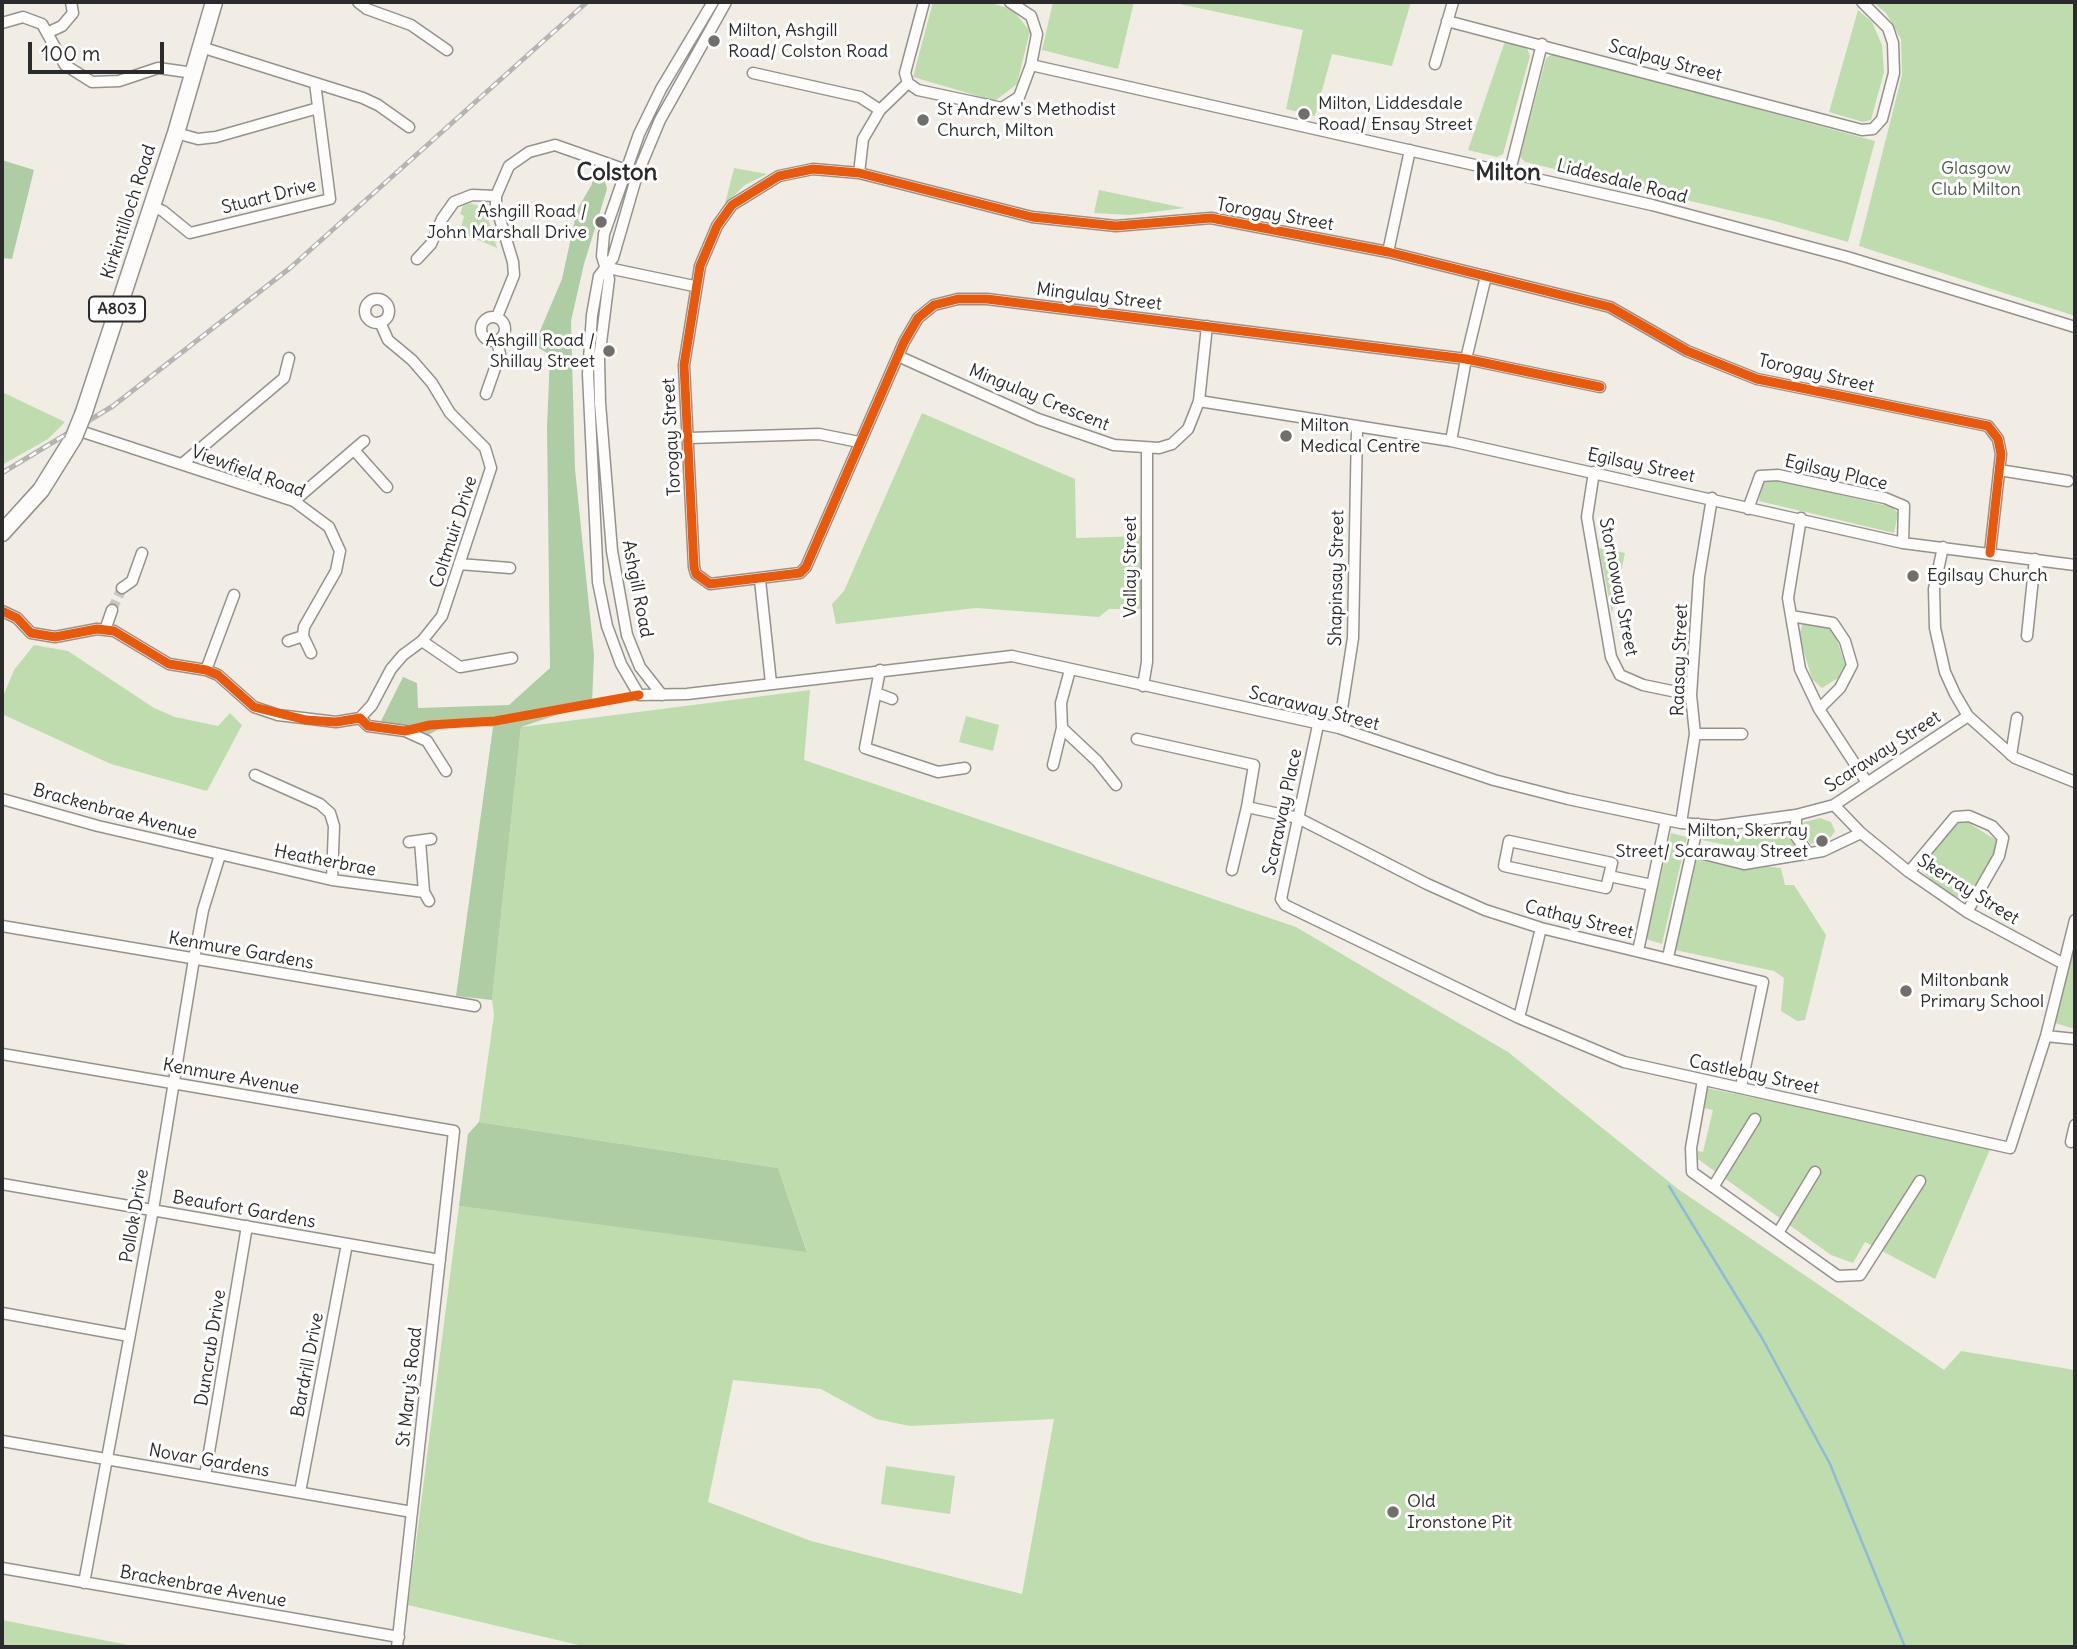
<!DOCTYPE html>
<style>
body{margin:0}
#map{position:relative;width:2077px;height:1649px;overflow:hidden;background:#f1ede4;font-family:Delius,sans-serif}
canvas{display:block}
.frame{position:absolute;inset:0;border:4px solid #2b2b2b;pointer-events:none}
.scale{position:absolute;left:28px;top:42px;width:136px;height:32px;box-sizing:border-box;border:4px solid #2b2b2b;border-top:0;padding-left:9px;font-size:21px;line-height:24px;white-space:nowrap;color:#2b2b2b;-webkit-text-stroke:5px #fff;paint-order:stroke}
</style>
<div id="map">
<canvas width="2077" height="1649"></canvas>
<div class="frame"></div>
<div class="scale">100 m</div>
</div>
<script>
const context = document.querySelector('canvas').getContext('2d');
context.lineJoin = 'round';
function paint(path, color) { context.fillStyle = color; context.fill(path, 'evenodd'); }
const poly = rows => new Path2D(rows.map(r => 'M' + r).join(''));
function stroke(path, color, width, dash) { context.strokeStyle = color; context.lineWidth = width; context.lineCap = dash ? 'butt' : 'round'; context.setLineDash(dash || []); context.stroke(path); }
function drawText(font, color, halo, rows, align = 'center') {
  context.font = font + ' Delius,sans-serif'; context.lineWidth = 6; context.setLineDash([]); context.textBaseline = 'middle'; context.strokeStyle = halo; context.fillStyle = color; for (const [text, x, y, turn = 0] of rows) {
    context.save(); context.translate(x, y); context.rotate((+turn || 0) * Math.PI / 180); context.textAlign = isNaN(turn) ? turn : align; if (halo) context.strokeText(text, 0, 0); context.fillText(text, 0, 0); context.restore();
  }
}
paint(poly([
 [933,2,987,2,1012,9,1030,31,1017,84,995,101,913,77],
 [1053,2,1134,2,1118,69,1042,50],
 [1170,2,1411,2,1392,66,1332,54,1315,116,1286,109,1303,30],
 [1873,2,2075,2,2075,316,1859,246,1902,75,1901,39,1886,13],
 [1858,10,1872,22,1882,45,1884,72,1871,120,1863,122,1829,112],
 [1505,41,1526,46,1530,56,1503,154,1497,157,1468,150],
 [1553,54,1875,141,1848,242,1771,220,1525,162,1520,157,1546,58],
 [734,168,767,174,745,185,725,204],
 [1099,190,1185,208,1130,215,1094,213],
 [470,203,485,208,497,248,460,232,464,216,460,214,463,205],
 [2,392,65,422,48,439,2,465],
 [922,413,1075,479,1076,538,1144,536,1144,609,1109,609,1099,617,976,608,836,624,832,604,844,591],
 [1770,478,1892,507,1898,513,1894,533,1759,501,1762,483],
 [1599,548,1625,553,1612,613],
 [1803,623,1832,626,1845,664,1838,678,1822,688,1812,679,1799,635],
 [34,645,68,651,154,708,175,717,218,726,230,713,242,725,207,791,111,764,2,714,2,699,14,670],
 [810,690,804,760,1296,927,1508,1052,1678,1189,1944,1370,1961,1351,2075,1370,2075,1647,587,1647,408,1605,459,1206,807,1251,778,1168,479,1122,494,1015,492,1000,521,727],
 [733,1380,821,1389,876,1419,910,1426,1054,1419,1022,1594,811,1541,708,1502],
 [966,716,999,725,993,751,959,742],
 [1820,818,1831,822,1835,831,1831,837,1811,844,1799,831,1804,822],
 [1964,820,1996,840,1994,855,1966,901,1943,891,1922,871,1949,829],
 [1792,826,1790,838,1799,847,1751,850,1702,840,1707,835,1749,834],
 [1671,833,1687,837,1662,944,1646,939],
 [1697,859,1781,868,1785,885,1794,885,1826,935,1805,1020,1797,1021,1781,1011,1784,978,1774,971,1675,950],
 [2075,907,2075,1029,2048,1021],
 [1707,1088,1991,1147,1935,1279,1865,1242,1853,1263,1831,1255,1695,1157,1698,1151,1703,1152,1713,1110,1704,1108],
 [886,1466,955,1476,950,1514,881,1504],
 [2,1620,133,1646,133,1647,2,1647]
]), '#bfdcae');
paint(poly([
 [2,160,34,170,12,259,2,258],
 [590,161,601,166,607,189,584,264,571,321,575,469,594,655,592,703,521,727,492,1000,456,996,493,727,450,723,428,735,381,721,403,677,417,683,418,708,509,705,550,668,547,427,550,355,534,345,562,279,577,210,592,184],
 [479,1122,778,1168,807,1252,459,1206,468,1134]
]), '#aecda4');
stroke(poly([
 [1669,1186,1762,1338,1830,1464,1905,1647]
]), '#8cbbda', 2.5);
stroke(poly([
 [112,610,122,588]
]), '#c9c6bf', 10, [10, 5]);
const street = poly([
 [358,2,367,9,411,25,447,50],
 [726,2,660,120,637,175,613,258,599,276,592,315,588,374,598,582,607,626,621,664,639,695,687,694,1012,656,1339,728,1494,780,1568,799,1681,823,1716,826,1796,815,1834,805,1968,716],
 [924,2,905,73,908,83,918,90,1002,108,1019,97,1031,65,1037,34,1031,16,1010,2],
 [1447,21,1862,130,1873,129,1882,119,1894,73,1893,43,1888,28,1862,2],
 [2,23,23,17,42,24,65,65,92,82,119,81,158,68,194,73],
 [49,32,62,26,73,13,71,2],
 [201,47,363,98,378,105,409,127],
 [1435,64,1453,2],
 [1031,65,1652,205,1847,257,2075,327],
 [753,73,860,97,880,110],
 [176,133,198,139,216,137,318,108],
 [1510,171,1542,44],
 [859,173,863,139,880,110,908,83],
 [151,206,163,211,190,233,330,199,315,83],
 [1388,252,1410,150],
 [417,259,431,244,442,219,454,202,472,195,496,196],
 [608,268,694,286],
 '365 311a12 12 0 1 1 24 0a12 12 0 1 1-24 0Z',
 '481 329a12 12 0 1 1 24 0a12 12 0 1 1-24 0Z',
 [497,317,514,275,513,262,496,206,496,196,509,166,529,152,555,145,626,170],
 [898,356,1038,419,1114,445,1159,448,1172,444,1188,429,1194,414,1199,401,1207,326],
 [1600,387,1466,359,987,299,958,299,934,305,918,318,904,342,806,567,800,573,710,584,696,574,694,567,684,365,700,266,717,226,732,205,779,176,813,169,859,173,1032,217,1116,226,1211,218,1388,252,1610,307,1687,351,1757,379,1988,426,1998,439,2001,454,1990,553],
 [486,394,500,354,497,340],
 [1199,401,1451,441,1903,543,2075,565],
 [77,430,294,501,329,527,340,551,336,571,304,627,303,636,311,653],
 [689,438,819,434,859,442],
 [1451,441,1466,359,1486,276],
 [354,450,387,487],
 [182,464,284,378,289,358],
 [1999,470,2068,481],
 [1594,472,1587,517,1611,657,1620,675,1643,685,1691,695],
 [294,501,364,441],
 [1748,509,1760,476,1778,475,1885,498,1904,506,1903,543],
 [1801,518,1788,598,1800,669,1819,709,1866,781],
 [1943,547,1934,589,1935,628,1945,672,1955,694,1968,716,2015,758,2075,782],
 [459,564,510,568],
 [760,580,771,683],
 [122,588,132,581,142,553],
 [2,611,17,618,31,633,55,637,97,629,114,631,169,664,206,670,218,675,254,707,278,715,336,722,360,718],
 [1791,616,1833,623,1845,641,1852,665,1840,688,1819,709],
 [105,630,112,610],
 [2027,636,2035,559],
 [288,641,303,636],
 [422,641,460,667,512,658],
 [206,670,234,595],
 [880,670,865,748,938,772,965,768],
 [1070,670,1061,703,1062,728,1097,761,1116,785],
 [1143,686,1147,662,1147,448],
 [876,693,892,699],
 [662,695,640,667,627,635,612,551,600,403,599,359,609,279,602,256,604,234,639,134,661,89,713,2],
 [360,718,372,705,391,669,403,655,422,641,442,616,491,468,485,448,450,413,432,383,412,360,388,340,380,322],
 [360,718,368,726,405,731,427,741,446,771],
 [1318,725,1281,899,1285,905,1519,1018,1624,1062,2010,1148,2046,1036,2075,920],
 [1339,728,1353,638,1357,428],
 [1695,734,1742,734],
 [1137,739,1254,765,1247,807,1298,818,1427,884,1485,910,1541,928,1763,982,1741,1087],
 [2011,755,2017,718],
 [1053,765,1062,728],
 [255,775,320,804,330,813,334,826,332,880],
 [2,799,98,826,332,880,424,892],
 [1834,805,1861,833,1909,872,1967,912,2064,964],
 [1796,815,1796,836,1808,853],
 [1681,823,1695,734,1691,695,1699,577,1712,498],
 [420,841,424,892,429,901],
 [409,842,431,839],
 [1692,851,1744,864,1823,851,1861,833],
 [1232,870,1247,807],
 [1909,872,1955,817,1969,816,1992,826,2003,838,1999,856,1967,912],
 [1609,876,1612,863,1509,841,1504,866,1606,888,1609,876,1652,885],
 [2,926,475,1006],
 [1638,951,1666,820],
 [1668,957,1698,824],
 [1519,1018,1541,928],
 [2046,1036,2075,1039],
 [2,1054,454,1131,397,1647],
 [1703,1080,1691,1148,1692,1172,1838,1276,1860,1275,1920,1181],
 [2071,1142,2075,1125],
 [2,1184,440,1260],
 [1713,1187,1755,1119],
 [1778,1233,1815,1172],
 [2,1313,129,1336],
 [2,1441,412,1512],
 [205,1476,247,1226],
 [300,1492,347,1244],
 [2,1568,399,1637],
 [84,1583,154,1204,194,959,203,910,220,855]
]);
const primary = poly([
 [84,412,176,133,214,2],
 [2,533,41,490,74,437]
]);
stroke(street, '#95928e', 13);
stroke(primary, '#95928e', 19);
stroke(street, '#fdfcfb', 10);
stroke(primary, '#fdfcfb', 16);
const rail = poly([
 [2,473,113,406,290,268,587,2]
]);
stroke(rail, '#b5b4b3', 5);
stroke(rail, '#fff', 2.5, [8]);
const primaryBridge = poly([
 [74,437,84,412]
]);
stroke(primaryBridge, '#95928e', 19, []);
stroke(primaryBridge, '#fdfcfb', 16);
stroke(poly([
 [1600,387,1466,359,987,299,958,299,934,305,918,318,904,342,806,567,800,573,710,584,696,574,694,567,684,365,700,266,717,226,732,205,779,176,813,169,859,173,1032,217,1116,226,1211,218,1388,252,1610,307,1687,351,1757,379,1988,426,1998,439,2001,454,1990,553],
 [2,611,17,618,31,633,55,637,97,629,114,631,169,664,206,670,218,675,254,707,306,720,336,722,360,718,368,726,405,731,430,725,495,721,639,695]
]), '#e8590c', 9);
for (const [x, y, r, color] of [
 [714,41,7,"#706f6c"],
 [1304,114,7,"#706f6c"],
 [923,120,7,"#706f6c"],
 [601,222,7,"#706f6c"],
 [609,351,7,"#706f6c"],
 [1286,436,7,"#706f6c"],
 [1913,576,7,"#706f6c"],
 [1822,841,7,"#706f6c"],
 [1906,991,7,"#706f6c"],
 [1393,1512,7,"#706f6c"]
]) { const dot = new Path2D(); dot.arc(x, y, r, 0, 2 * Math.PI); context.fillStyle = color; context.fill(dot); stroke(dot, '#fff', 2.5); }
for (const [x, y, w] of [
 [117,309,56]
]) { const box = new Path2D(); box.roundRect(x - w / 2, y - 12.5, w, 25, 5); context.fillStyle = '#fff'; context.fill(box); stroke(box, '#2b2b2b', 2); }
drawText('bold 16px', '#2b2b2b', null, [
 ["A803",117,309]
]);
drawText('18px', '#2b2b2b', '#fff', [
 ["Milton, Ashgill",728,31],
 ["Road/ Colston Road",728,52],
 ["Milton, Liddesdale",1318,104],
 ["Road/ Ensay Street",1318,125],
 ["St Andrew's Methodist",937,110],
 ["Church, Milton",937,131],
 ["Ashgill Road /",587,212,"right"],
 ["John Marshall Drive",587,233,"right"],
 ["Ashgill Road /",595,341,"right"],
 ["Shillay Street",595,362,"right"],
 ["Milton",1300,426],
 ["Medical Centre",1300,447],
 ["Egilsay Church",1927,576],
 ["Milton, Skerray",1808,831,"right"],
 ["Street/ Scaraway Street",1808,852,"right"],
 ["Miltonbank",1920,981],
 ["Primary School",1920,1002],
 ["Old",1407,1502],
 ["Ironstone Pit",1407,1523]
], 'left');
drawText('18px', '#2b2b2b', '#fff', [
 ["Scalpay Street",1665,61,15],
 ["Liddesdale Road",1622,182,14],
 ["Stuart Drive",269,197,-14],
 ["Kirkintilloch Road",129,212,-72],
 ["Torogay Street",1275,215,10],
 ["Mingulay Street",1099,297,7],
 ["Torogay Street",1816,374,13],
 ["Mingulay Crescent",1039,398,22],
 ["Torogay Street",672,437,-93],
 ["Egilsay Street",1641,466,12],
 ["Viewfield Road",248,472,20],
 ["Egilsay Place",1836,473,13],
 ["Coltmuir Drive",454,532,-72],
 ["Vallay Street",1131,567,-90],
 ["Shapinsay Street",1337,578,-89],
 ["Stornoway Street",1618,587,79],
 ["Ashgill Road",637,589,79],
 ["Raasay Street",1680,660,-88],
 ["Scaraway Street",1314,709,14],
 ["Scaraway Street",1883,752,-33],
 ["Brackenbrae Avenue",115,812,15],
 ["Scaraway Place",1283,812,-78],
 ["Heatherbrae",325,861,11],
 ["Skerray Street",1968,890,32],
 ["Cathay Street",1579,920,14],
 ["Kenmure Gardens",241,951,10],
 ["Castlebay Street",1754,1075,12],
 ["Kenmure Avenue",231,1077,10],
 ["Beaufort Gardens",244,1210,10],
 ["Pollok Drive",135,1216,-80],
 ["Duncrub Drive",211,1348,-81],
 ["Bardrill Drive",308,1365,-79],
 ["St Mary's Road",410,1387,-84],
 ["Novar Gardens",209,1461,10],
 ["Brackenbrae Avenue",203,1587,10]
]);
drawText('18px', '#4b5c45', '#fff', [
 ["Glasgow",1976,169],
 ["Club Milton",1976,190]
]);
drawText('bold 24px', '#2b2b2b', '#fff', [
 ["Colston",617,173],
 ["Milton",1508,173]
]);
</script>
